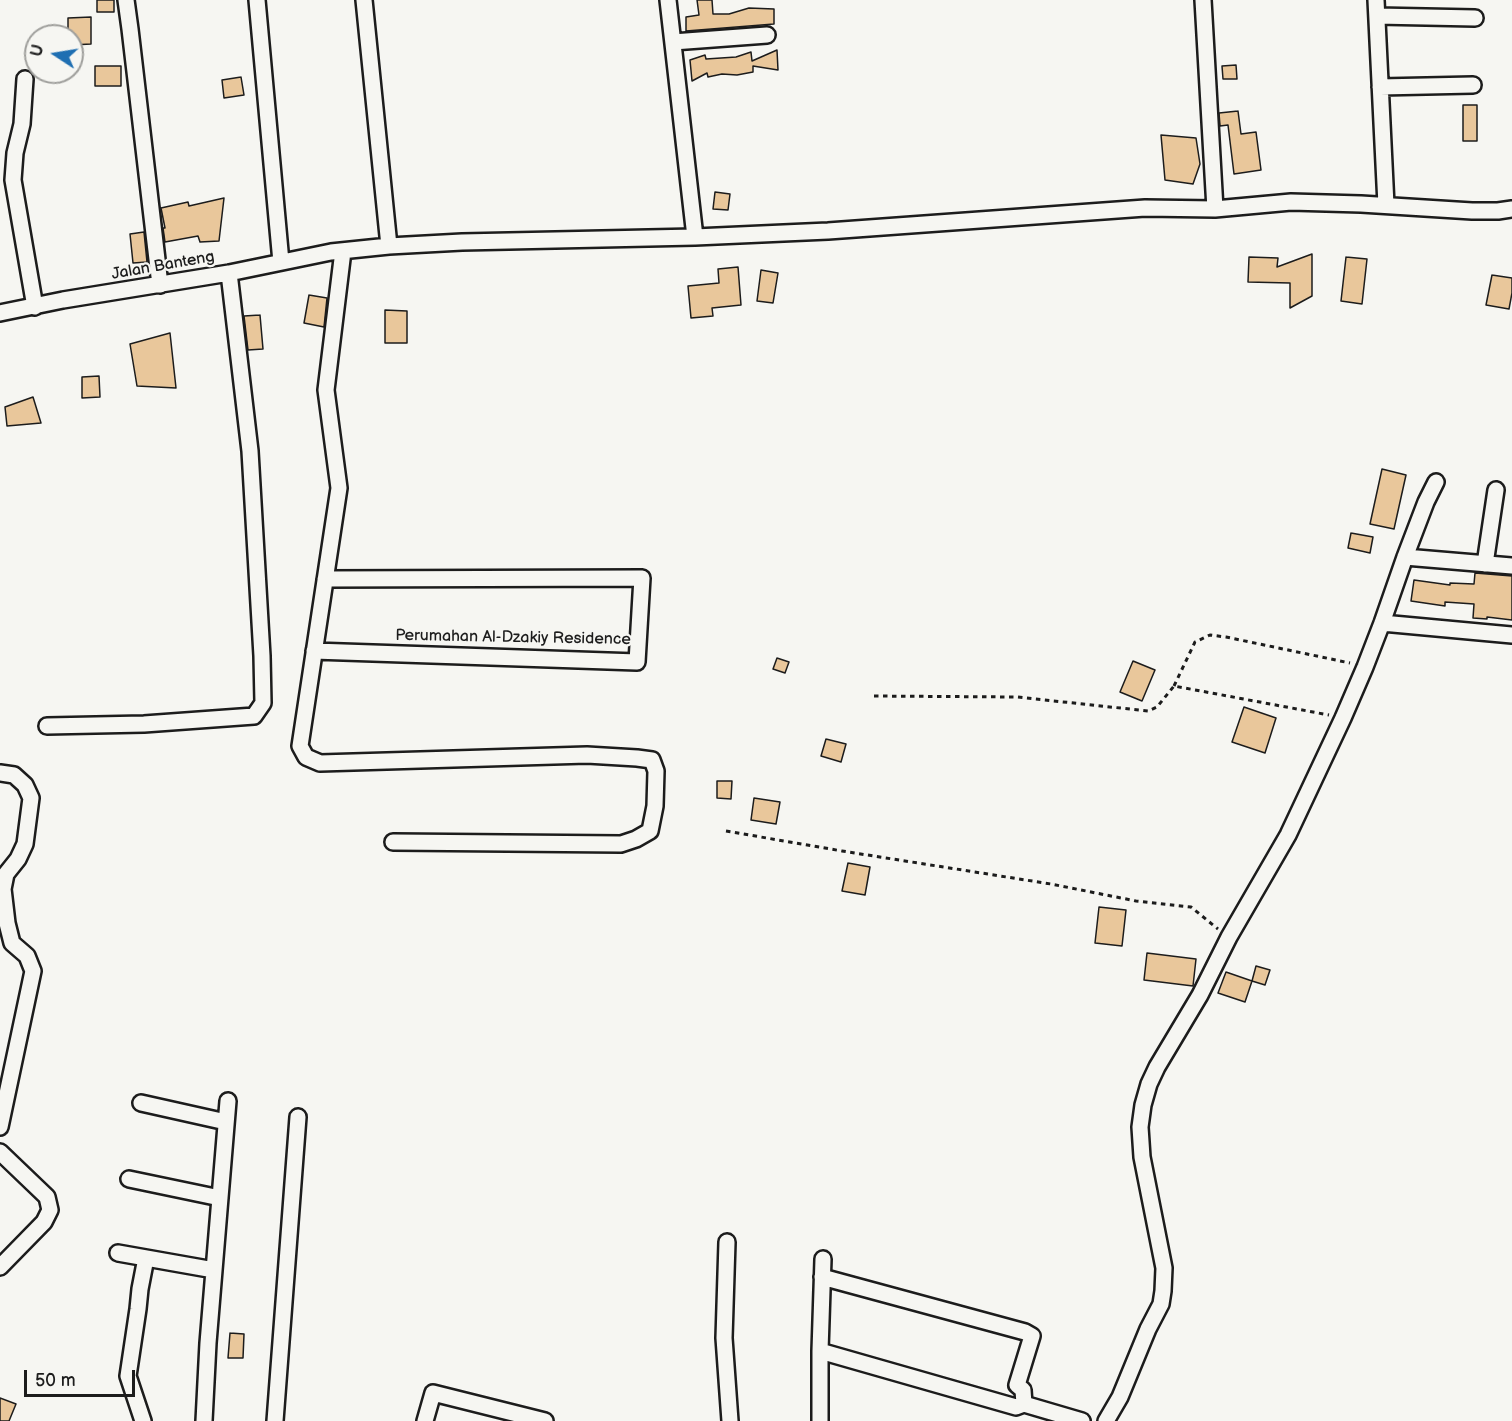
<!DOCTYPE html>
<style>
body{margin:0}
#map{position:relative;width:1512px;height:1421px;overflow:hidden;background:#f6f6f2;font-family:"Balsamiq Sans",sans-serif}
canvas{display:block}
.north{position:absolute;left:24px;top:24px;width:60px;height:60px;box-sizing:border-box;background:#f6f6f2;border:2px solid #9f9f9c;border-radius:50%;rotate:282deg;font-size:16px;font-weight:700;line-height:24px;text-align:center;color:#1c1c1c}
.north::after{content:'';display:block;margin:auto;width:21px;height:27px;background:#1f6fb2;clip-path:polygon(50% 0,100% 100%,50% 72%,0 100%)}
.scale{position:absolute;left:24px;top:1370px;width:111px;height:27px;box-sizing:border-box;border:3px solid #1c1c1c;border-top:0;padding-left:8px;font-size:18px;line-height:21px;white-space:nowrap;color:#1c1c1c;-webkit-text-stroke:4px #f6f6f2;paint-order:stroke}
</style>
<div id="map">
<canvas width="1512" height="1421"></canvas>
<div class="north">U</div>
<div class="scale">50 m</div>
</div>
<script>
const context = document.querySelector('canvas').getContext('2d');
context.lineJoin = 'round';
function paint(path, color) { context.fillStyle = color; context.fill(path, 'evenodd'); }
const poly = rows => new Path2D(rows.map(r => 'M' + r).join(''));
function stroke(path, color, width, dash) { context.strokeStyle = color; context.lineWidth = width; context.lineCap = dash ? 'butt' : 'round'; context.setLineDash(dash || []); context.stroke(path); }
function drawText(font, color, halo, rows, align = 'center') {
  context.font = font + ' "Balsamiq Sans",sans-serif'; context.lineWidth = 4.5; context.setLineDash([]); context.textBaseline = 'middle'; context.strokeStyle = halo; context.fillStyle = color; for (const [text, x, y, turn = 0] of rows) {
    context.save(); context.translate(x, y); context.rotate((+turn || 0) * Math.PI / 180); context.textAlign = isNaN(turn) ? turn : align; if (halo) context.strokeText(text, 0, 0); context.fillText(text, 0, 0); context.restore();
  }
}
const building = poly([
 [97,0,114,0,114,12,97,12,97,0],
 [697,0,712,0,713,14,729,14,749,8,774,9,774,24,686,31,686,17,699,15,697,0],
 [91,17,91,44,72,45,72,36,68,36,68,18,91,17],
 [777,50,778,70,753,66,753,72,737,75,722,74,708,77,707,73,692,81,690,60,705,55,706,59,736,57,751,52,752,61,777,50],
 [1236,65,1237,79,1223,79,1222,66,1236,65],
 [95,66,121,66,121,86,95,86,95,66],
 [241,77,244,95,224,98,222,80,241,77],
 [1463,105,1477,105,1477,141,1463,141,1463,105],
 [1238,111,1241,134,1256,132,1261,170,1234,174,1228,125,1220,126,1219,113,1238,111],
 [1161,135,1196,138,1200,164,1193,184,1165,180,1161,135],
 [715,192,730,194,728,210,713,209,715,192],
 [224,198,219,241,200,242,198,236,165,242,163,228,165,228,161,208,188,202,189,206,224,198],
 [144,232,147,262,133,263,130,234,144,232],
 [1312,254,1312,296,1290,308,1290,283,1248,282,1249,257,1278,258,1277,267,1312,254],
 [1346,257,1367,259,1362,304,1341,301,1346,257],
 [738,267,741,305,712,308,713,316,691,318,688,286,719,283,718,269,738,267],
 [761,270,778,273,773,303,757,301,761,270],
 [1492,275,1512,278,1512,293,1509,309,1486,305,1492,275],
 [309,295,327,298,324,327,304,323,309,295],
 [385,310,407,311,407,343,385,343,385,310],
 [260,315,263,349,248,350,244,316,260,315],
 [170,333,176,388,137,386,130,344,170,333],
 [99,376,100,397,82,398,82,377,99,376],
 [33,397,41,423,7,426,5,407,33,397],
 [1382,469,1406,475,1394,529,1370,524,1382,469],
 [1351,533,1373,537,1370,553,1348,548,1351,533],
 [1475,573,1512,576,1512,620,1487,617,1487,619,1473,618,1474,604,1445,602,1445,606,1411,601,1414,580,1450,585,1450,583,1474,584,1475,573],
 [777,658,789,662,785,673,773,669,777,658],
 [1133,661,1155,670,1142,701,1120,692,1133,661],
 [1244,707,1276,718,1265,753,1232,742,1244,707],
 [826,739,846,744,841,762,821,756,826,739],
 [717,781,732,781,731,799,717,798,717,781],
 [754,798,780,802,776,824,751,820,754,798],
 [848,863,870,867,865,895,842,891,848,863],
 [1099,907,1126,910,1122,946,1095,943,1099,907],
 [1147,953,1196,959,1193,986,1144,980,1147,953],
 [1256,966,1270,970,1265,985,1252,981,1256,966],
 [1226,972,1252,981,1245,1002,1218,993,1226,972],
 [230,1333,244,1334,243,1358,228,1358,230,1333],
 [0,1398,16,1404,9,1421,0,1421,0,1398]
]);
paint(building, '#e9c79b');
stroke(building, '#1c1c1c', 1.5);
const minor = poly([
 [126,0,130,29,160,285],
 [257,0,281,262],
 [364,0,389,246],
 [668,0,695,237],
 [1203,0,1215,209],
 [1376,0,1386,205],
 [1377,16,1475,18],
 [673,42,767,35],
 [25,79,22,124,15,153,13,180,35,307],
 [1380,87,1473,85],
 [343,251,326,390,339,488,300,746,306,757,320,763,587,755,637,758,652,760,656,771,655,806,650,831,636,839,621,844,393,842],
 [0,313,63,300,229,273,331,252,389,246,462,242,695,237,828,231,1145,208,1215,209,1291,202,1361,204,1472,211,1498,211,1512,209],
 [1405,557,1512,566],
 [1485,564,1496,490],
 [1382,623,1512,635],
 [314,651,637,662,642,578,325,579],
 [47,726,144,724,254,716,263,703,262,656,250,451,229,273],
 [0,773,14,775,25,785,31,798,25,844,18,859,6,874,3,889,7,923,12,943,27,956,33,971,0,1127],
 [141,1103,226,1122],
 [0,1152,47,1197,50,1210,44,1222,0,1267],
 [129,1179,220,1198],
 [727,1242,724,1338,730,1421],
 [118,1253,214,1270],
 [823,1259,820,1351,1016,1407,1024,1404,1082,1421],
 [822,1277,1025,1332,1032,1336,1017,1385,1023,1390,1024,1404],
 [820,1351,820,1421],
 [143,1421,128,1376,138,1309,140,1289,146,1258],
 [204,1421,208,1343,228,1101],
 [275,1421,298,1117],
 [425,1421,433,1393,545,1421],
 [1106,1421,1120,1397,1148,1329,1161,1304,1163,1291,1164,1268,1142,1157,1140,1127,1143,1105,1149,1084,1157,1067,1200,995,1229,937,1288,835,1343,718,1365,667,1382,623,1405,557,1426,502,1436,482]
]);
stroke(minor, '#1c1c1c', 20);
stroke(poly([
 [1174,686,1195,642,1210,635,1226,637,1350,663],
 [874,696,1017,697,1148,711,1157,707,1174,686,1329,715],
 [726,831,842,851,1051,884,1136,901,1191,907,1218,929]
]), '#1c1c1c', 3, [4.5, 4.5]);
stroke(minor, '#f6f6f2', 15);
drawText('16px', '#1c1c1c', '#f6f6f2', [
 ["Jalan Banteng",163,266,-10],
 ["Perumahan Al-Dzakiy Residence",513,638,1]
]);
</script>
